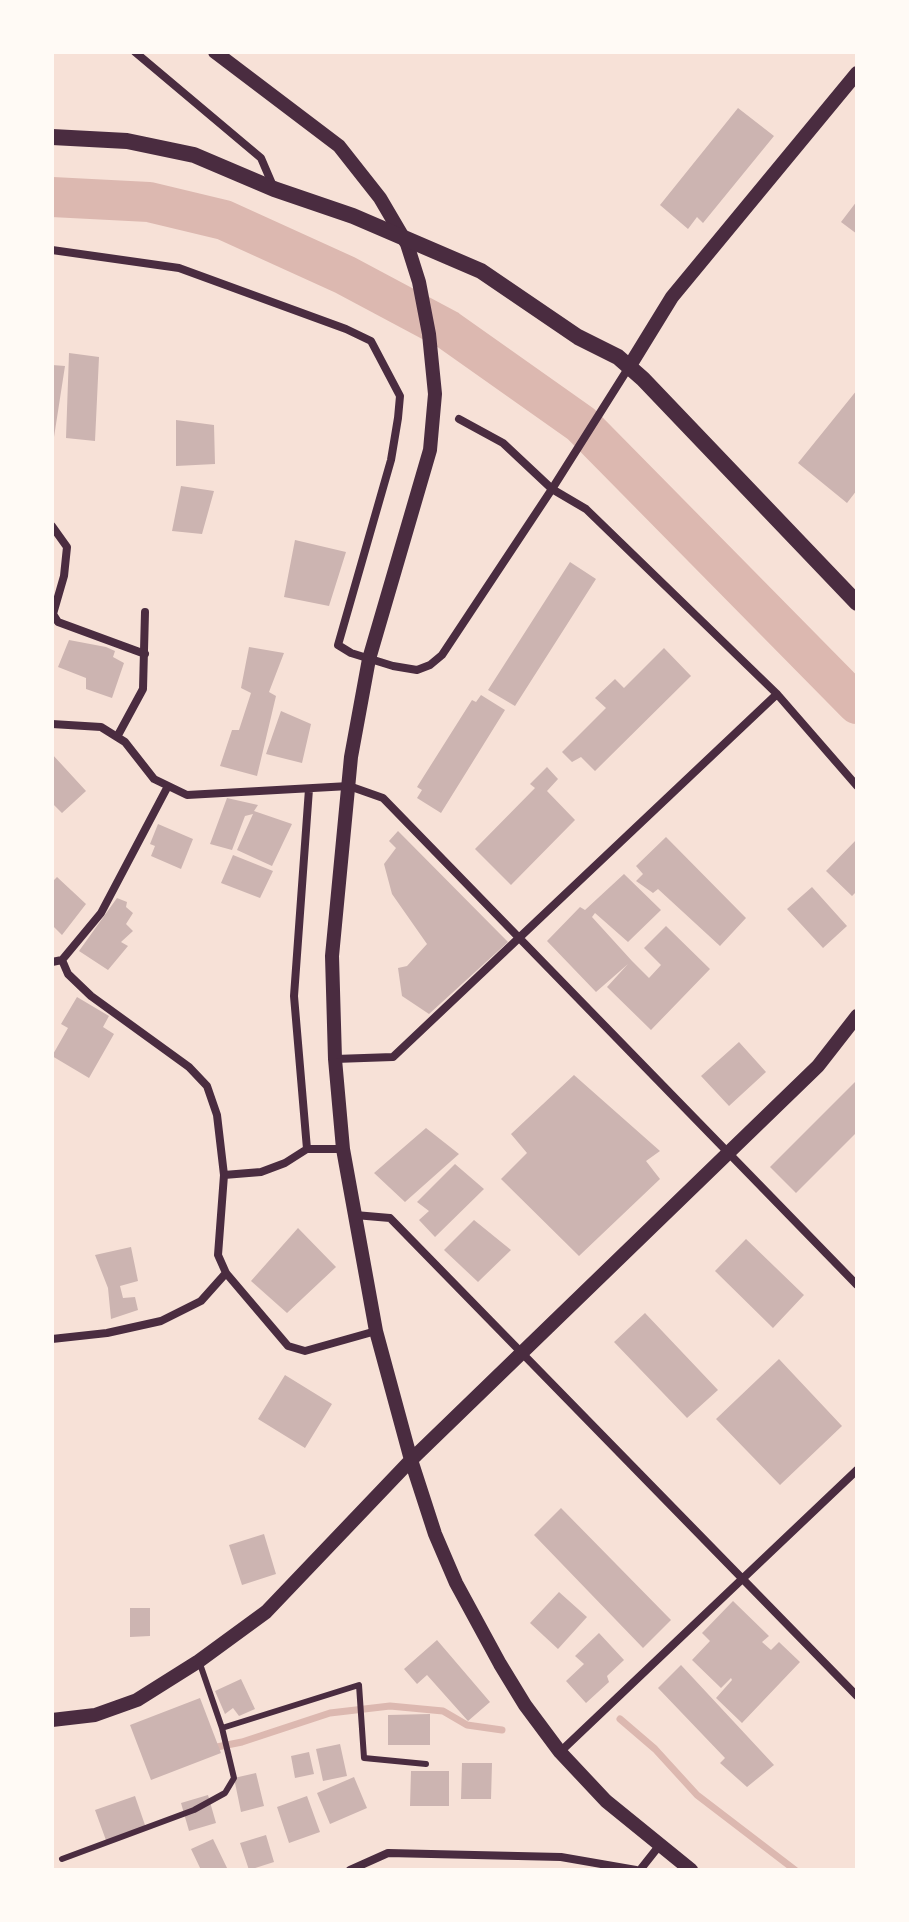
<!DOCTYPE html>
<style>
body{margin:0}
#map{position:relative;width:909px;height:1922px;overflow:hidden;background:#f7e1d7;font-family:"Zilla Slab",serif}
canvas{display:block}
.frame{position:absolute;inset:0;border:54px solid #fffaf5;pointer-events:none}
</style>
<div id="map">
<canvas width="909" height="1922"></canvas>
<div class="frame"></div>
</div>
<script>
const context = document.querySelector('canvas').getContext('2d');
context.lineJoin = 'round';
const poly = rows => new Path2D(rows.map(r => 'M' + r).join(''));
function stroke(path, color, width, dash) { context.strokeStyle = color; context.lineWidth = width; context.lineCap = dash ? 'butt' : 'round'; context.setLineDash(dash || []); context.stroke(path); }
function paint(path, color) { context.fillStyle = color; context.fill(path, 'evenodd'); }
stroke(poly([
 [620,1719,655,1749,697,1795,795,1870],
 [212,1748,242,1742,330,1713,390,1706,443,1711,467,1725,502,1730]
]), '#dcb8b0', 7);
stroke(poly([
 [52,197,149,202,224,220,345,275,448,330,581,424,857,704]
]), '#dcb8b0', 40);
paint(poly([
 [738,108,774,136,703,223,697,217,688,229,660,205],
 [857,201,857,234,841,222],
 [69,353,99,357,95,441,66,438],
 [52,365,65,366,54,437,52,436],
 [857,390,857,490,847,503,798,463],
 [176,420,214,425,215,464,176,466],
 [181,486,214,491,202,534,172,531],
 [295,540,346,552,329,606,284,597],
 [570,562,596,579,515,706,488,690],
 [69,640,106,647,115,651,113,657,124,663,112,698,86,689,86,678,58,667],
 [249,647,284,653,269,692,276,696,257,776,220,766,232,730,239,730,251,693,241,688],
 [664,648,691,676,595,771,581,757,572,762,562,752,606,708,595,698,615,679,624,688],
 [481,695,505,710,441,813,417,798,422,790,417,787,472,700,476,702],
 [281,711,311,724,302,763,266,754],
 [52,754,86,791,62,813,52,803],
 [547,767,558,779,547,791,575,820,511,885,475,849,535,788,530,784],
 [227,798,258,805,254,811,292,824,272,866,237,850,253,814,245,816,232,850,210,844],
 [158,824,193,839,181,869,151,856,155,846,150,844],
 [398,831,508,942,429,1014,402,996,398,968,407,966,427,944,392,894,384,864,396,848,389,841],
 [666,837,746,918,720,946,658,889,653,893,636,881,643,874,636,866],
 [857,839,857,891,852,896,826,871],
 [233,855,273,871,260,898,221,883],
 [624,874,661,910,628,942,595,913,592,917,632,961,649,978,661,965,644,948,666,926,710,969,651,1030,607,987,628,964,596,992,547,941,580,907,585,910],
 [57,877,86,904,62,935,52,925,52,882],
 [812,887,847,926,823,948,787,909],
 [117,898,127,902,126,907,133,913,126,924,133,931,121,942,128,946,108,970,79,951],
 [77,997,109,1016,103,1027,114,1034,89,1078,52,1056,68,1028,61,1024],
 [739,1042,766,1072,729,1106,701,1076],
 [574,1075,660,1151,646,1161,660,1179,579,1256,501,1179,527,1153,511,1134],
 [857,1080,857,1132,796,1193,770,1167],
 [426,1128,459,1154,405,1202,374,1173],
 [455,1164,484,1189,435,1237,419,1220,429,1211,417,1202],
 [474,1220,511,1250,478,1282,444,1250],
 [298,1228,336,1267,287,1313,251,1281],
 [746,1239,804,1295,773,1328,715,1271],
 [131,1247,138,1281,120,1286,123,1298,135,1297,138,1310,111,1319,108,1288,95,1255],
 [645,1313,718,1390,687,1418,614,1342],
 [779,1359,842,1426,780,1485,716,1419],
 [285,1375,332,1404,305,1448,258,1419],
 [561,1508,671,1620,643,1648,534,1535],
 [264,1534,276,1574,242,1585,229,1545],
 [559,1592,587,1617,558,1649,530,1623],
 [733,1601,769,1636,762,1642,771,1650,779,1642,800,1662,742,1723,716,1698,732,1680,731,1678,721,1688,692,1660,710,1641,702,1633],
 [130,1608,150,1608,150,1636,130,1637],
 [599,1633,624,1660,607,1676,609,1682,586,1703,566,1681,584,1664,575,1656],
 [437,1640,490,1702,468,1721,427,1675,417,1684,404,1669],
 [681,1665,774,1765,747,1787,720,1763,725,1758,658,1688],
 [241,1679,255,1709,239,1716,233,1708,225,1714,215,1691],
 [200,1698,221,1753,151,1780,130,1725],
 [430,1714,430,1745,388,1745,388,1715],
 [340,1744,347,1776,323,1781,316,1749],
 [309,1752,314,1774,295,1778,291,1756],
 [462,1763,492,1763,491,1799,461,1799],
 [411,1771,449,1771,449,1806,410,1806],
 [256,1773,264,1806,241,1812,234,1778],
 [354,1777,367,1808,330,1824,317,1793],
 [208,1795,216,1823,189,1831,181,1803],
 [135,1796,146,1828,107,1843,95,1810],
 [307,1796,320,1832,289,1843,277,1807],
 [266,1835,274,1862,249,1870,240,1843],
 [213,1839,228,1870,201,1870,191,1849]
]), '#ccb4b1');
stroke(poly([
 [199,1661,222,1728,359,1685,364,1758,426,1764],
 [62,1859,194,1810,225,1793,234,1778,222,1728]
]), '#4a2c40', 6);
stroke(poly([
 [135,52,261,158,273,186],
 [52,250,179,268,346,329,371,341,400,396,398,418,391,460,338,645,351,653,393,666,417,670,430,665,442,655,552,489,629,367],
 [459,419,503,443,552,489,586,509,777,694,857,786],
 [52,526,67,547,64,576,53,614,58,622,145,654],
 [52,724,101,727,125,742,154,779,187,795,349,786,383,798,857,1285],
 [117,737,143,689,145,612],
 [62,960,68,974,91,996,189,1067,207,1086,217,1115,224,1175,218,1255,226,1273,288,1346,305,1351,376,1331],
 [52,962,62,960,101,913,168,786],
 [335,1059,393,1057,777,694],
 [307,1149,294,996,309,789],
 [224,1175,261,1172,285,1163,307,1149,343,1149],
 [355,1215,390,1218,857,1696],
 [52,1339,107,1333,161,1321,201,1301,226,1273],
 [560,1752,857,1470],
 [350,1870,388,1853,561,1857,636,1870],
 [640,1870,659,1846]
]), '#4a2c40', 8);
stroke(poly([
 [215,52,339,146,380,198,407,244,419,282,429,334,435,394,430,450,369,659,351,757,332,956,335,1059,343,1149,376,1331,411,1460,435,1534,456,1583,500,1664,525,1705,560,1752,606,1801,691,1870],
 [629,367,672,297,857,73],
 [52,1720,95,1715,137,1700,199,1661,266,1612,411,1460,818,1066,857,1016]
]), '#4a2c40', 14);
stroke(poly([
 [52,137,127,141,194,155,274,189,353,216,481,271,578,337,618,357,643,379,857,603]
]), '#4a2c40', 16);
</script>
